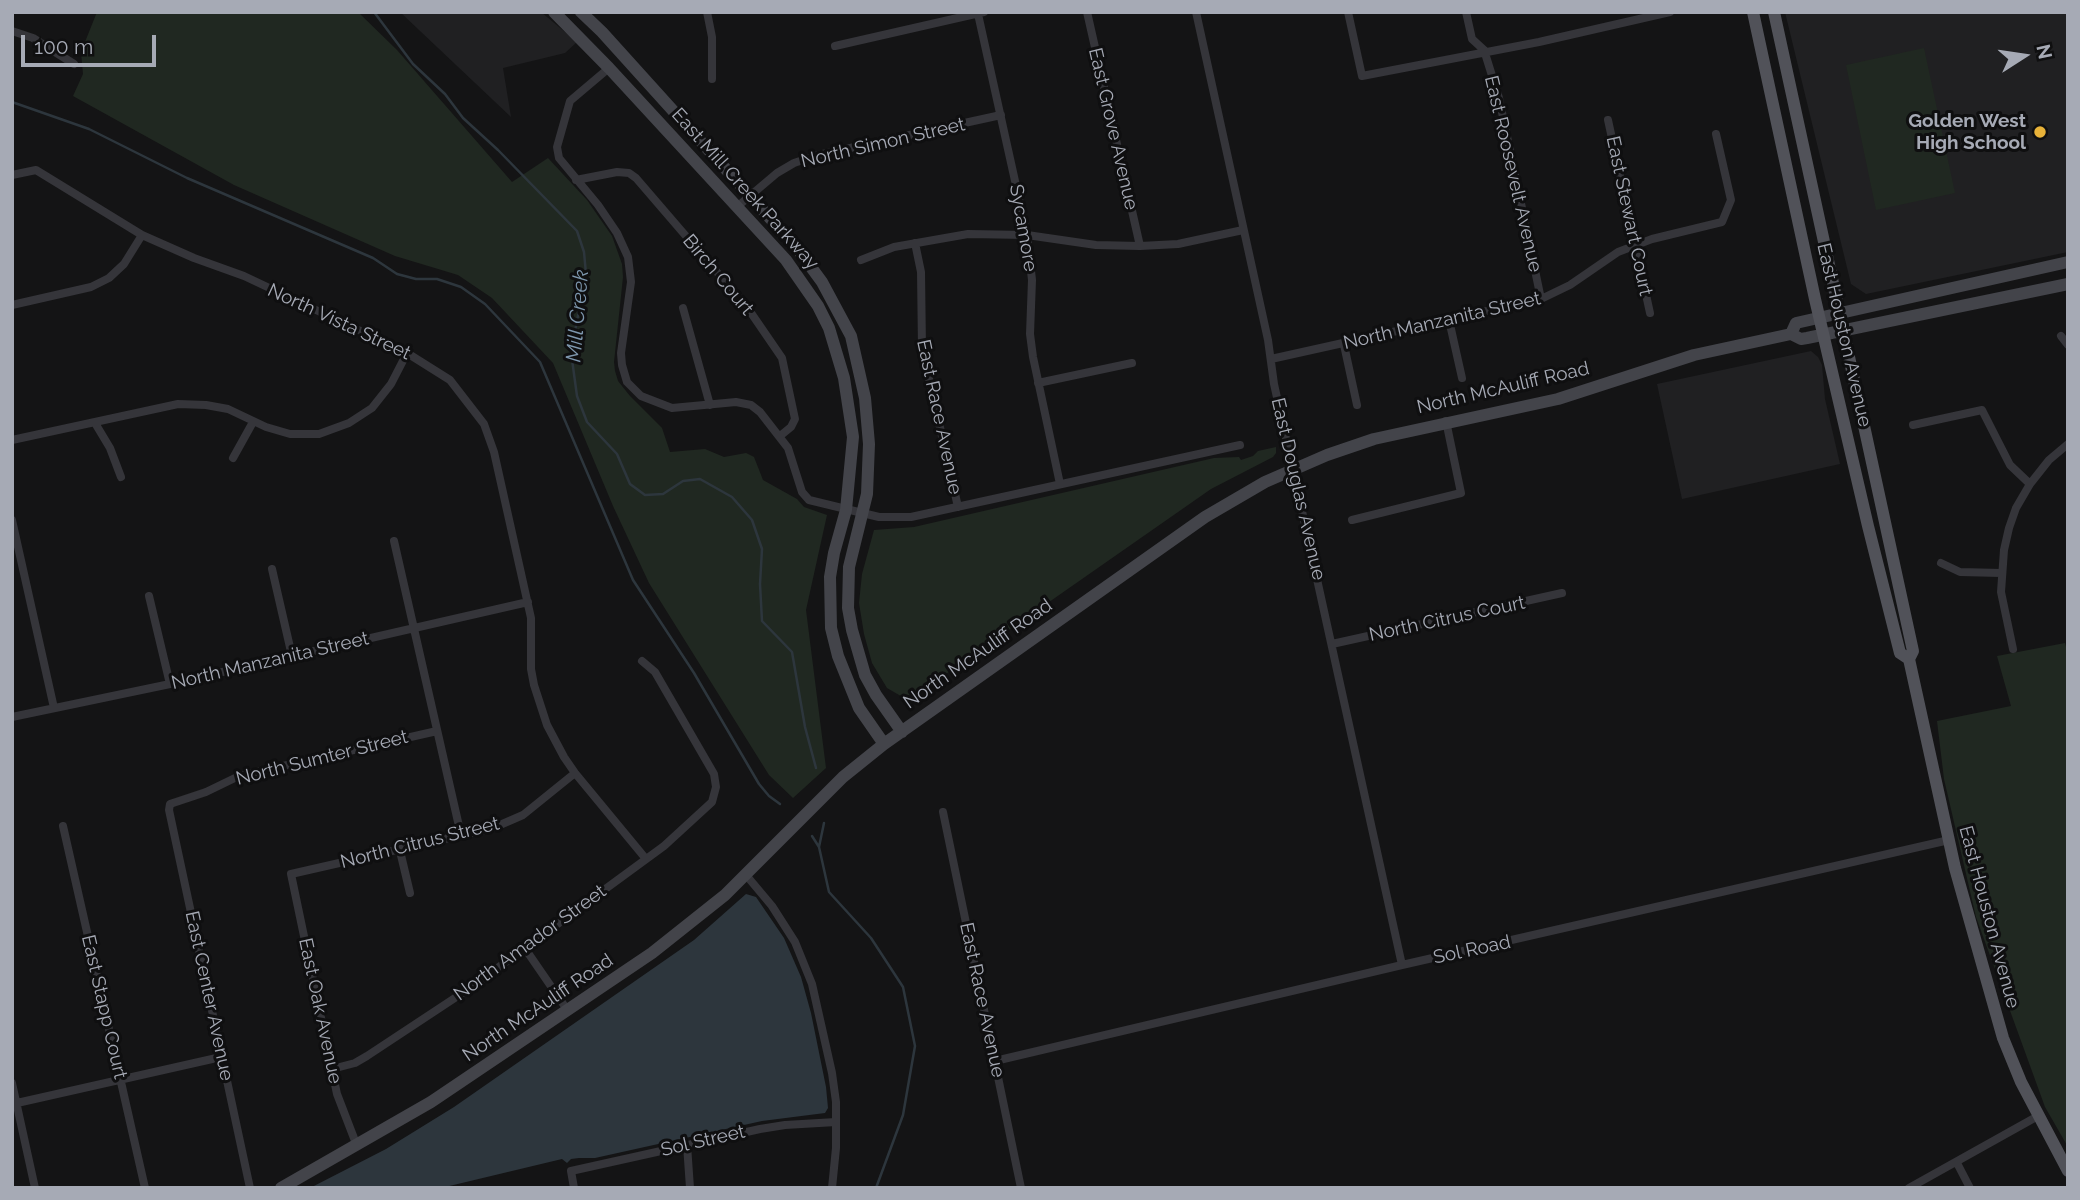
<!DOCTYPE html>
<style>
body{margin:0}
#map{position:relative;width:2080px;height:1200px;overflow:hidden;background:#141415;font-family:Raleway,sans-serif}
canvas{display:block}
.frame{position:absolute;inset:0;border:14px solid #a6aab5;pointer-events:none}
.north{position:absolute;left:1989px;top:21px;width:70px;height:70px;-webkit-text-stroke:5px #0f0f10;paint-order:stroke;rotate:78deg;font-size:19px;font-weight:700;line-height:28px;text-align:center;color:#a6aab5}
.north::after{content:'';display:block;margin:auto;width:24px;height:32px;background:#a6aab5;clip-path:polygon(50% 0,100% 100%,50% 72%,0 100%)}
.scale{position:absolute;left:21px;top:35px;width:135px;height:32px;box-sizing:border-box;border:4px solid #a6aab5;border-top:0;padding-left:9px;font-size:21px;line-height:24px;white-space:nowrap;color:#a6aab5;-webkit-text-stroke:5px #0f0f10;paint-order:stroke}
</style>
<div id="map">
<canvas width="2080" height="1200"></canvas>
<div class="frame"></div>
<div class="north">N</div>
<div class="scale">100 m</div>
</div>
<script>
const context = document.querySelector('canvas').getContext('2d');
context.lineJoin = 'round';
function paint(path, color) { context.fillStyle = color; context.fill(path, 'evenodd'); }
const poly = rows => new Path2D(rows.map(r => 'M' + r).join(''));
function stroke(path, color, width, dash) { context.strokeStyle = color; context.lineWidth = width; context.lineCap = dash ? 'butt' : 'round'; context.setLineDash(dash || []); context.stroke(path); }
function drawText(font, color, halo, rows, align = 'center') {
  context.font = font + ' Raleway,sans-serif'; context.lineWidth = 6; context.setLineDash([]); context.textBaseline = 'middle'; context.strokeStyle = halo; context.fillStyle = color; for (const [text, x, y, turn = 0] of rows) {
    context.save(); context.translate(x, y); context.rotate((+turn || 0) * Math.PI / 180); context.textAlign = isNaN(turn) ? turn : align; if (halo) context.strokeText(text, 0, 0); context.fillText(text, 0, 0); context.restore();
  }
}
paint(poly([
 [400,12,541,12,577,42,565,53,503,68,511,117],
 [1785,12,2068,12,2068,252,1866,294,1851,284],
 [1811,351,1818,357,1822,365,1825,399,1840,464,1682,499,1657,384]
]), '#202022');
paint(poly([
 [97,12,358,12,397,50,512,182,548,158,587,200,612,236,622,264,623,277,614,362,615,371,618,381,630,396,662,428,670,452,705,449,724,457,746,453,754,457,763,480,797,499,804,507,827,515,806,610,826,768,793,798,769,775,649,583,613,506,553,363,492,298,458,275,395,256,234,185,73,96,83,74,81,52],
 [1924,48,1955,193,1876,210,1846,65],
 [1276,447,1276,453,1273,457,1211,489,913,697,906,699,887,688,872,663,864,634,859,603,862,574,874,530,914,527,1214,458,1239,457,1241,460,1253,456,1258,451],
 [2065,643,2068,654,2068,1147,2045,1107,1976,917,1944,779,1937,721,2011,706,1997,656]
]), '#202821');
paint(poly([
 [746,894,756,897,784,938,801,977,811,1013,826,1087,828,1108,825,1113,762,1121,595,1158,579,1158,571,1159,567,1163,562,1159,441,1188,310,1188,386,1149,454,1107,694,940]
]), '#2d363d');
stroke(poly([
 [374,12,413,64,445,94,463,118,498,150,577,231,584,252,586,274,571,352,577,396,587,422,617,454,630,484,645,495,663,494,683,481,700,479,732,497,752,520,762,549,760,584,762,621,792,652,805,727,816,768],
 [12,102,89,129,187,178,373,258,397,274,416,279,437,279,461,287,485,304,540,362,633,580,694,673,759,784,769,796,780,804],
 [824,823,819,847,829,892,871,938,903,987,915,1046,903,1115,876,1188],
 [812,836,819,847]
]), '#2d363d', 2.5);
stroke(poly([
 [707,12,712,37,712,79],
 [1087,12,1140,246],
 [1196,12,1268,340,1274,384,1402,965],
 [1348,12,1362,76,1539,42,1670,12],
 [1466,12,1472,39,1484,50,1499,98,1541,299],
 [978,14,1027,235,1032,280,1030,334,1033,357,1060,484],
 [12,31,33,38,74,64],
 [835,46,984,12],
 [609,68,570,101,557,147,559,158,598,205,617,233,628,257,631,282,621,353,622,365,627,382,641,396,672,408,736,402,751,405,760,412,788,448,802,492,809,500,879,517,911,517,1240,445],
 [1608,120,1650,313],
 [12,175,36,170,142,235,194,258,244,276,407,353,450,380,484,424,494,452,531,618,531,669,534,685,547,725,564,757,575,773,646,859],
 [576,180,617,172,629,173,636,178,747,307,782,358,795,419,791,427,780,436],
 [738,206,777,173,794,163,818,155,1001,115],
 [915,243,921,272,922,348,958,507],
 [861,260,894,247,968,234,1027,235,1096,245,1140,246,1178,244,1243,230],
 [12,305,91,287,109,278,124,264,142,235],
 [683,308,710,405],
 [1449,320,1462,378],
 [2061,336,2068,345],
 [1344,345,1357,405],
 [1271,359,1541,299,1570,285,1618,252,1652,239,1722,222,1731,200,1716,134],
 [1038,383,1132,363],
 [95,423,110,448,121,477],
 [1913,425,1982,410,2010,465,2030,484],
 [12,440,178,404,206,405,228,409,266,427,290,434,319,434,349,423,372,408,391,384,407,353],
 [233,458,253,422],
 [12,520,54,708],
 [1352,520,1461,493,1446,421],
 [394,541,461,835],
 [1941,563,1960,572,2001,573],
 [272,569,292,656],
 [149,596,170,684],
 [1332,644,1562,593],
 [2013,649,2001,592,2004,550,2009,528,2016,508,2030,484,2049,460,2068,444],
 [12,717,170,684,528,602],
 [943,812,1021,1188],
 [63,826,145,1188],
 [400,851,410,893],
 [746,875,772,906,795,942,812,984,832,1073,836,1102,836,1148,832,1188],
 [524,947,568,1011],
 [995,1061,1402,965,1949,840],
 [332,1069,355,1063,367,1056,473,986,664,846,712,802,716,787,714,774,655,672,642,661],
 [12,1083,35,1188],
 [17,1103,221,1057],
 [687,1145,690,1188],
 [357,1146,337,1094,291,874,493,828,523,815,575,773],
 [1957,1163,1970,1188],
 [250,1188,169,810,170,804,206,792,239,776,437,731],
 [574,1188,571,1171,760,1129,785,1125,836,1122],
 [1909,1188,2038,1116]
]), '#35353a', 8);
stroke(poly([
 [554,12,609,68,786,260,818,306,829,328,844,378,853,437,846,510,834,553,830,577,831,628,838,656,859,708,884,744],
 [581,12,602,32,797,248,822,282,851,336,865,398,869,444,867,494,849,567,848,608,852,630,865,675,876,695,902,732],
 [1791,334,1796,323,2068,262],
 [281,1188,431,1102,652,953,725,895,843,777,884,744,1205,517,1265,482,1327,455,1374,439,1558,399,1694,355,1791,334,1801,339,1807,338,2068,284]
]), '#43444a', 12);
stroke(poly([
 [1753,12,1815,299,1868,526,1900,653,1909,659],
 [1774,12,1913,651,1909,659,1955,868,2003,1038,2021,1082,2068,1171]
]), '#515259', 12);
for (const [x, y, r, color] of [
 [2040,132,7,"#e8b239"]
]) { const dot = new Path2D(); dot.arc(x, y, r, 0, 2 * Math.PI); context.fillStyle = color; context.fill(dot); stroke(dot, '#0f0f10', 2.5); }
drawText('bold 19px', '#a6aab5', '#0f0f10', [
 ["Golden West",2026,121],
 ["High School",2026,143]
], 'right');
drawText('19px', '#a6aab5', '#0f0f10', [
 ["East Grove Avenue",1113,129,77],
 ["North Simon Street",883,143,-13],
 ["East Roosevelt Avenue",1513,174,77],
 ["East Mill Creek Parkway",745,189,48],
 ["East Stewart Court",1629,216,78],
 ["Sycamore",1023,228,80],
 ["Birch Court",718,275,50],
 ["North Manzanita Street",1442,321,-13],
 ["North Vista Street",339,322,25],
 ["East Houston Avenue",1844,335,77],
 ["North McAuliff Road",1503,388,-13],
 ["East Race Avenue",939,417,78],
 ["East Douglas Avenue",1298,489,77],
 ["North Citrus Court",1447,619,-12],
 ["North McAuliff Road",978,654,-35],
 ["North Manzanita Street",270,661,-13],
 ["North Sumter Street",322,758,-14],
 ["North Citrus Street",420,843,-14],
 ["East Houston Avenue",1989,917,75],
 ["North Amador Street",530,943,-36],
 ["Sol Road",1472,950,-12],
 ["East Center Avenue",209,996,78],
 ["East Race Avenue",982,1000,78],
 ["East Stapp Court",104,1007,77],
 ["North McAuliff Road",538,1008,-34],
 ["East Oak Avenue",320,1011,78],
 ["Sol Street",703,1141,-13]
]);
drawText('italic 21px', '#7e97ae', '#0f0f10', [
 ["Mill Creek",578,316,-85]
]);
</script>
